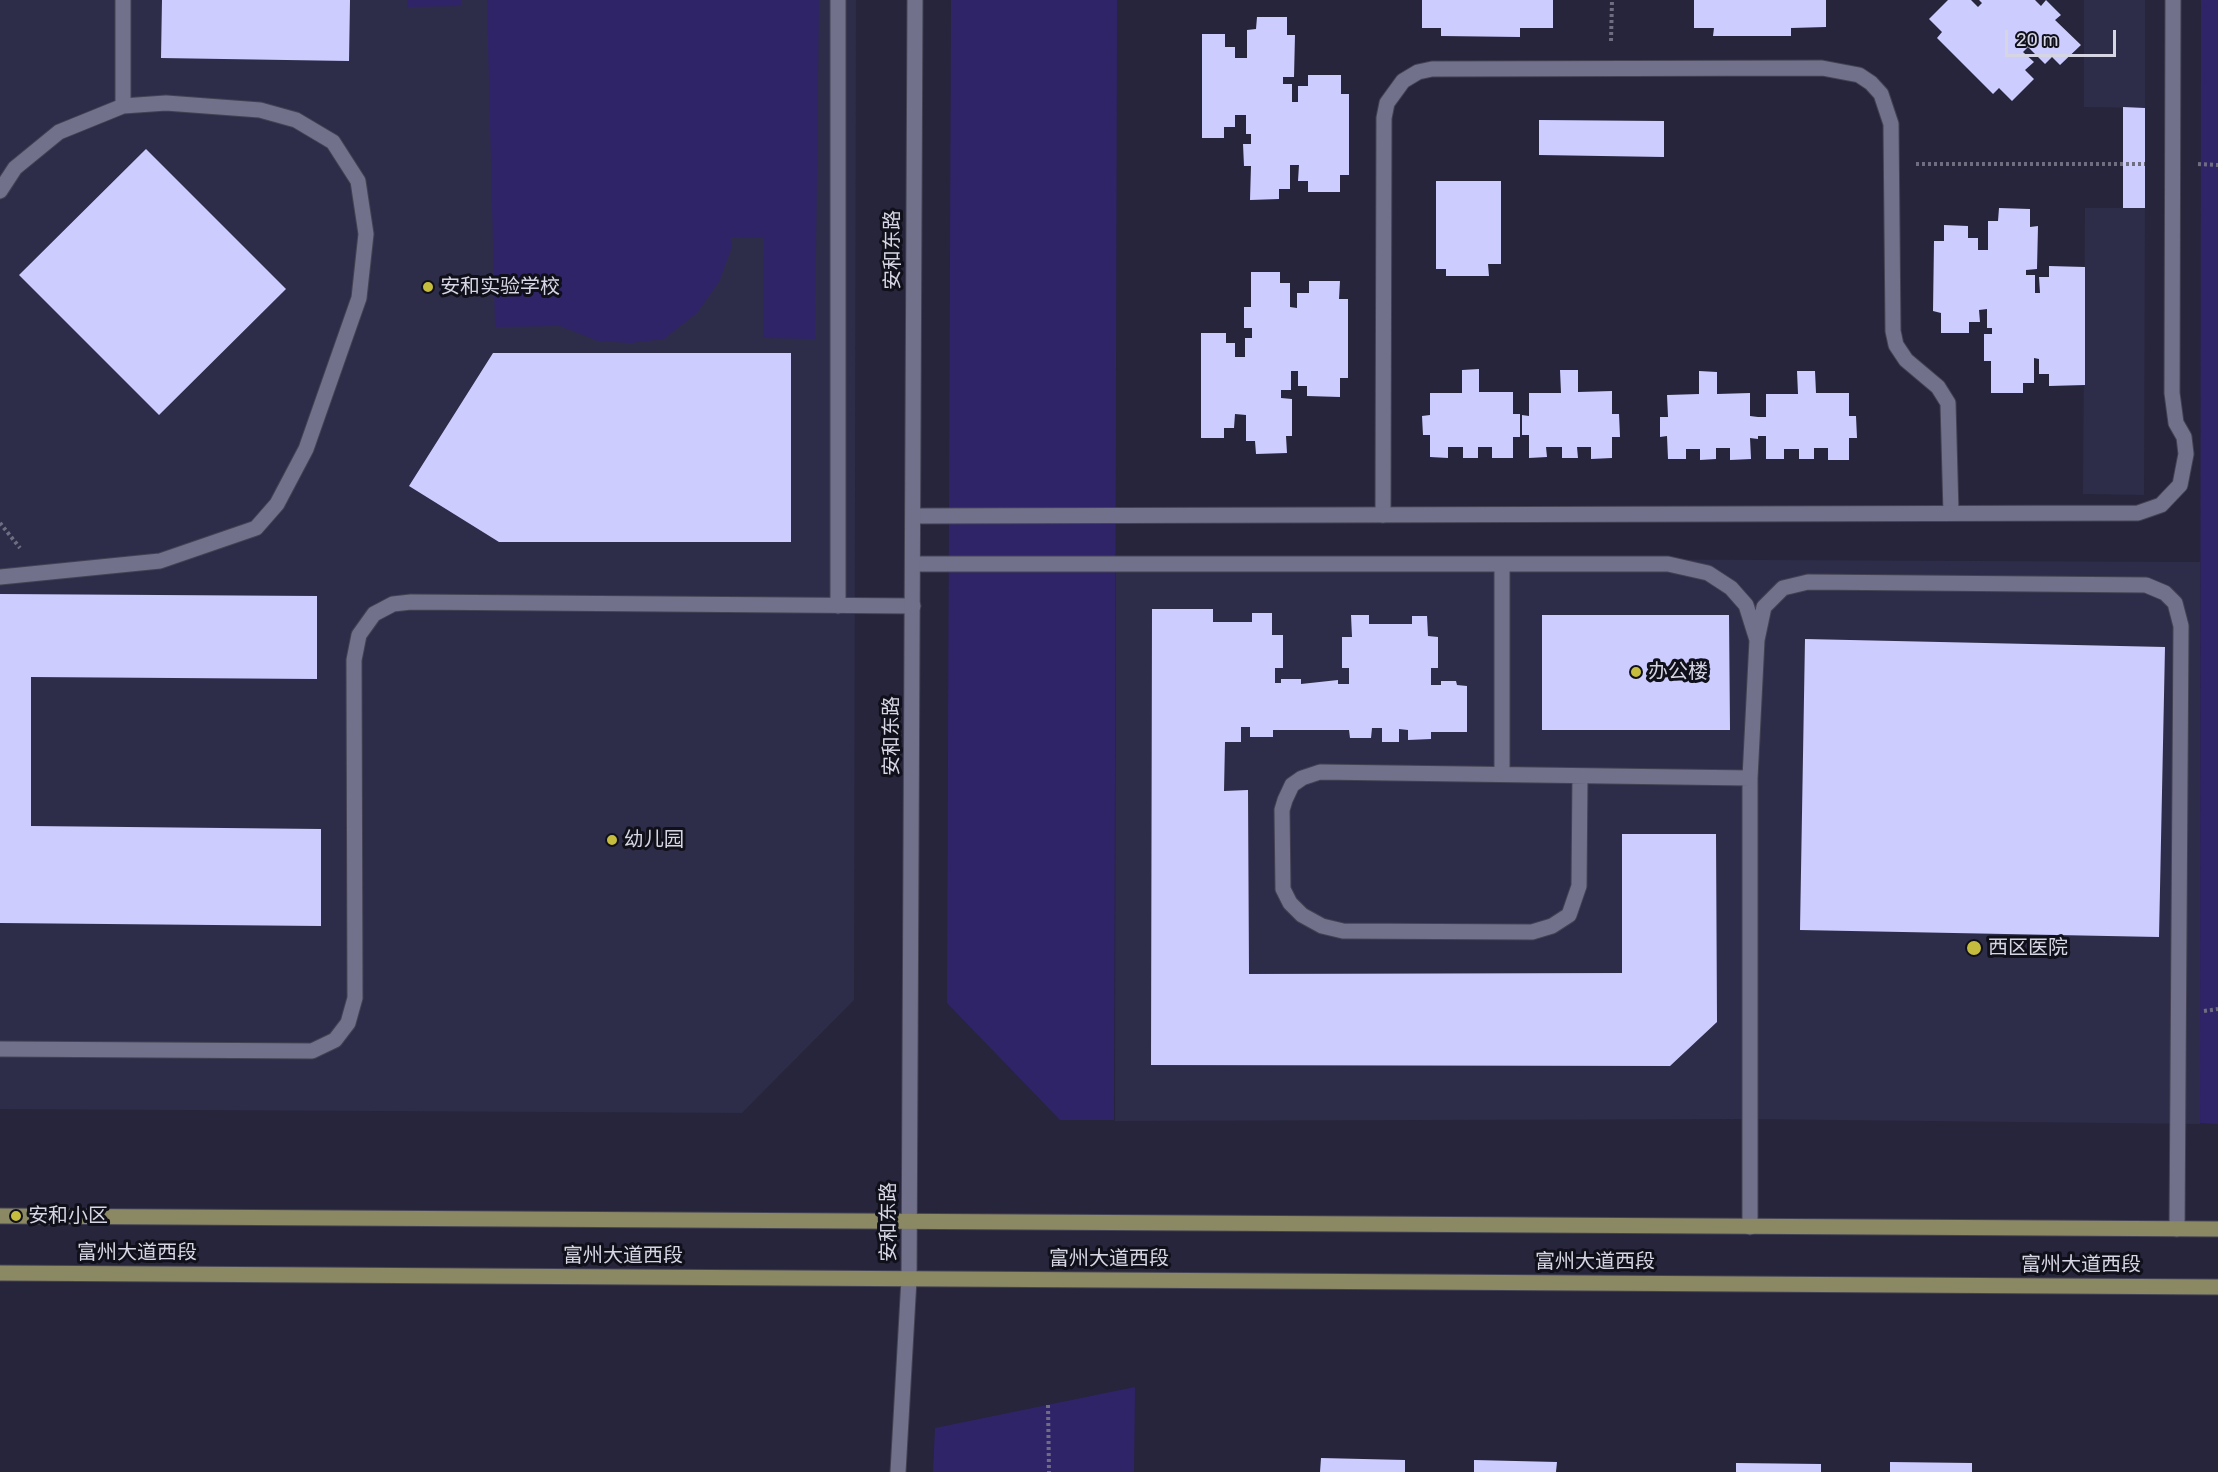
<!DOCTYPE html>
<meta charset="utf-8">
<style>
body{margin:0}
#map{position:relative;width:2218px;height:1472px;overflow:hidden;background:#26253b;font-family:Rubik,sans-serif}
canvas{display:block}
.scale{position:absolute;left:2005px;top:30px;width:111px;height:27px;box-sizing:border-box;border:3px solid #d5d5e4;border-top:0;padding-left:8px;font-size:18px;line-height:21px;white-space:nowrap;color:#d5d5e4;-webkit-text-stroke:4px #10101a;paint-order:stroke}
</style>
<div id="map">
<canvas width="2218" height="1472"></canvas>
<div class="scale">20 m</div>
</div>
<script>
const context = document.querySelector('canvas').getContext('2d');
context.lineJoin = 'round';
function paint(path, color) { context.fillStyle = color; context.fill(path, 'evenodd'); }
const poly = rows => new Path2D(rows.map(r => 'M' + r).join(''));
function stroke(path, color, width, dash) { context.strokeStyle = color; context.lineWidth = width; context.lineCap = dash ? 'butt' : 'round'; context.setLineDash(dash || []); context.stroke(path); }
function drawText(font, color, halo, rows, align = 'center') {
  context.font = font + ' Rubik,"Noto Sans SC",sans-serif'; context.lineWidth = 6; context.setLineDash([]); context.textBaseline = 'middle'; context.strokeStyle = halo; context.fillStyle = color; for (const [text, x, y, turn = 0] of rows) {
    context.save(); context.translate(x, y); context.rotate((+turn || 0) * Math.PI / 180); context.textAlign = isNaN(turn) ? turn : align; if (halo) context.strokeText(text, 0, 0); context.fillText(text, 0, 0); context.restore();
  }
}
paint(poly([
 [0,0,856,0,854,1000,742,1113,0,1109],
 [2084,0,2145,0,2145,108,2084,107],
 [2085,208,2145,208,2144,495,2083,494],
 [1116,557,2200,562,2200,1124,1747,1119,1115,1121]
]), '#2e2d49');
paint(poly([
 [407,0,461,0,461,6,407,7],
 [487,0,819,0,815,339,763,338,764,238,731,237,732,247,719,282,697,313,664,339,631,343,598,341,560,326,495,327],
 [951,0,1117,0,1114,1120,1060,1120,947,1003],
 [2201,0,2218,0,2218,1124,2200,1123],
 [1135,1387,1134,1472,933,1472,935,1428]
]), '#302469');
paint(poly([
 [162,0,350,0,349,61,161,58],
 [1422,0,1553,0,1553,28,1520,28,1520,37,1441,36,1441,28,1422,28],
 [1694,0,1826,0,1826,27,1791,28,1791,36,1713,36,1714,28,1694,28],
 [1948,0,1971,0,1978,7,1982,3,1979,0,2035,0,2041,6,2046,0,2061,15,2055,20,2081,45,2060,65,2052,57,2045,64,2028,47,2023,52,2034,62,2025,70,2034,79,2012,101,1999,88,1993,94,1937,38,1942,32,1929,19],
 [1257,17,1287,17,1287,35,1295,35,1294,77,1283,77,1283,84,1292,84,1292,102,1298,102,1298,86,1308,86,1308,75,1341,75,1341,94,1349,94,1349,175,1340,175,1340,192,1308,192,1308,181,1298,181,1299,165,1290,165,1290,189,1279,189,1279,199,1250,200,1251,166,1244,166,1243,144,1251,144,1251,134,1246,134,1246,115,1235,115,1235,127,1224,127,1224,138,1202,138,1202,34,1225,34,1225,47,1235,47,1235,58,1247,58,1247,30,1256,29],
 [2123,107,2145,108,2145,208,2123,208],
 [1539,120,1664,121,1664,157,1539,155],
 [146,149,286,289,159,415,19,275],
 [1436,181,1501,181,1501,264,1488,264,1489,276,1446,276,1446,269,1436,269],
 [1999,208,2030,209,2030,227,2038,226,2037,269,2026,270,2026,275,2035,275,2035,293,2040,293,2039,277,2049,277,2049,266,2085,267,2085,385,2049,386,2049,374,2039,374,2039,359,2034,358,2034,383,2023,383,2023,393,1991,393,1991,361,1984,361,1984,334,1992,334,1992,328,1987,328,1987,309,1979,310,1980,322,1969,322,1969,333,1941,333,1941,313,1933,311,1934,241,1944,241,1944,225,1968,226,1968,238,1978,238,1978,250,1988,250,1988,221,1998,221],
 [1251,272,1280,272,1280,283,1290,283,1290,307,1297,308,1297,293,1309,293,1309,281,1340,281,1339,299,1348,299,1348,378,1340,378,1340,397,1307,396,1307,386,1298,386,1298,371,1291,371,1291,390,1281,390,1281,398,1292,399,1292,436,1286,436,1287,453,1256,454,1255,441,1246,441,1246,415,1235,414,1234,428,1224,428,1224,438,1201,438,1201,333,1226,333,1226,343,1235,343,1235,357,1245,357,1245,338,1252,338,1252,328,1244,328,1244,307,1251,307],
 [493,353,791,353,791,542,499,542,409,486],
 [1479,369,1479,392,1513,392,1513,414,1520,414,1520,437,1513,437,1513,458,1492,458,1492,447,1478,447,1478,458,1463,458,1463,447,1448,447,1448,458,1430,457,1430,435,1423,435,1422,416,1430,415,1430,393,1462,393,1462,370],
 [1560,370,1578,370,1578,392,1612,391,1612,414,1619,414,1620,437,1612,437,1612,458,1591,459,1591,447,1577,447,1578,458,1562,458,1562,447,1546,447,1547,457,1529,458,1529,435,1522,435,1522,415,1529,416,1529,393,1561,393],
 [1699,371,1717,372,1717,394,1750,393,1750,416,1758,417,1766,417,1766,394,1798,394,1797,371,1815,371,1816,393,1849,393,1849,416,1856,416,1857,438,1849,438,1849,460,1828,460,1828,448,1814,448,1814,459,1799,459,1799,449,1784,449,1784,459,1766,459,1766,436,1758,436,1758,439,1750,438,1751,459,1730,460,1730,448,1716,448,1716,459,1700,460,1700,449,1686,449,1686,459,1668,459,1667,436,1660,437,1660,417,1668,417,1667,395,1699,394],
 [0,594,317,596,317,679,31,677,31,826,321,829,321,926,0,923],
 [1152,609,1213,609,1213,622,1252,622,1252,613,1272,613,1272,635,1283,635,1283,668,1275,668,1275,683,1281,683,1281,679,1301,679,1301,684,1338,680,1338,684,1349,684,1349,668,1342,668,1342,637,1352,637,1351,615,1369,615,1369,624,1412,624,1412,616,1427,616,1428,636,1438,637,1438,668,1431,668,1431,685,1441,685,1441,681,1456,681,1457,685,1467,686,1467,732,1431,732,1431,739,1408,740,1408,730,1399,729,1399,742,1382,742,1382,728,1372,728,1371,738,1350,738,1349,730,1273,730,1273,737,1250,737,1250,727,1241,727,1241,742,1225,742,1224,791,1248,790,1249,974,1622,973,1622,834,1716,834,1717,1022,1670,1066,1151,1065],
 [1542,615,1729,615,1730,730,1542,730],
 [1805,639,2165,647,2159,937,1800,930],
 [1321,1458,1405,1460,1405,1472,1320,1472],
 [1474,1460,1557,1462,1556,1472,1474,1472],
 [1890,1462,1972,1463,1972,1472,1890,1472],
 [1736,1463,1821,1464,1821,1472,1736,1472]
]), '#cdccff');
const service = poly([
 [123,106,123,0],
 [0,191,15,168,59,132,123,106,166,103,260,110,296,120,333,142,358,181,366,234,359,298,306,449,277,504,256,528,160,561,0,577],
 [1383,515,1384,118,1387,103,1403,81,1418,72,1432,69,1822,68,1859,75,1871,83,1881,94,1891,124,1893,331,1896,345,1906,360,1938,387,1948,403,1951,513],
 [914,564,1668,564,1708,573,1731,588,1746,605,1757,640],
 [1502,564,1502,774],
 [838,606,838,0],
 [1580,776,1579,886,1569,915,1552,926,1532,932,1343,931,1322,926,1302,915,1290,903,1283,889,1282,810,1285,800,1292,785,1302,778,1320,772,1750,778],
 [0,1049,312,1051,335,1040,348,1023,355,998,354,660,359,635,374,614,393,604,411,602,913,606],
 [1750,1227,1750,778,1757,640,1764,607,1783,588,1808,582,2146,585,2165,593,2175,603,2181,626,2177,1229]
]);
const minor = poly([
 [914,516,2138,513,2161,505,2180,485,2186,454,2184,437,2176,423,2172,393,2173,0]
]);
const tertiary = poly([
 [898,1472,909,1279,915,0]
]);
const primary = poly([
 [0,1216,2218,1229],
 [0,1273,2218,1287]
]);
stroke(service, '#434254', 17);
stroke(minor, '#434254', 17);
stroke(tertiary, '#434254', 17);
stroke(primary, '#434254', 17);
stroke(poly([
 [1611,41,1612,0],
 [1916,164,2145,164],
 [2198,164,2218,165],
 [0,523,20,548],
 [2204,1011,2218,1009],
 [1048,1405,1049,1472]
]), '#6f6e81', 4, [3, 3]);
stroke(service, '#71718b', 15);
stroke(minor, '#71718b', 15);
stroke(tertiary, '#71718b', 15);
stroke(primary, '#8b8864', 15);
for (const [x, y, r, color] of [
 [428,287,6,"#c6bc3d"],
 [1636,672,6,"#c6bc3d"],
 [612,840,6,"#c6bc3d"],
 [1974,948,8,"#c6bc3d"],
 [16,1216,6,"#c6bc3d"]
]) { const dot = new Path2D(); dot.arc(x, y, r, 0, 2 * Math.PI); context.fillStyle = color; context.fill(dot); stroke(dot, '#10101a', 2); }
drawText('20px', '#d5d5e4', '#10101a', [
 ["安和东路",893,250,-90],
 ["安和东路",892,736,-90],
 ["安和东路",889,1222,-90],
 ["富州大道西段",137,1253],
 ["富州大道西段",623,1256],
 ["富州大道西段",1109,1259],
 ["富州大道西段",1595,1262],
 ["富州大道西段",2081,1265]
]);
drawText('20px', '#d5d5e4', '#10101a', [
 ["安和实验学校",440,287],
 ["办公楼",1648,672],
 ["幼儿园",624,840],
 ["西区医院",1988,948],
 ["安和小区",28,1216]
], 'left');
</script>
